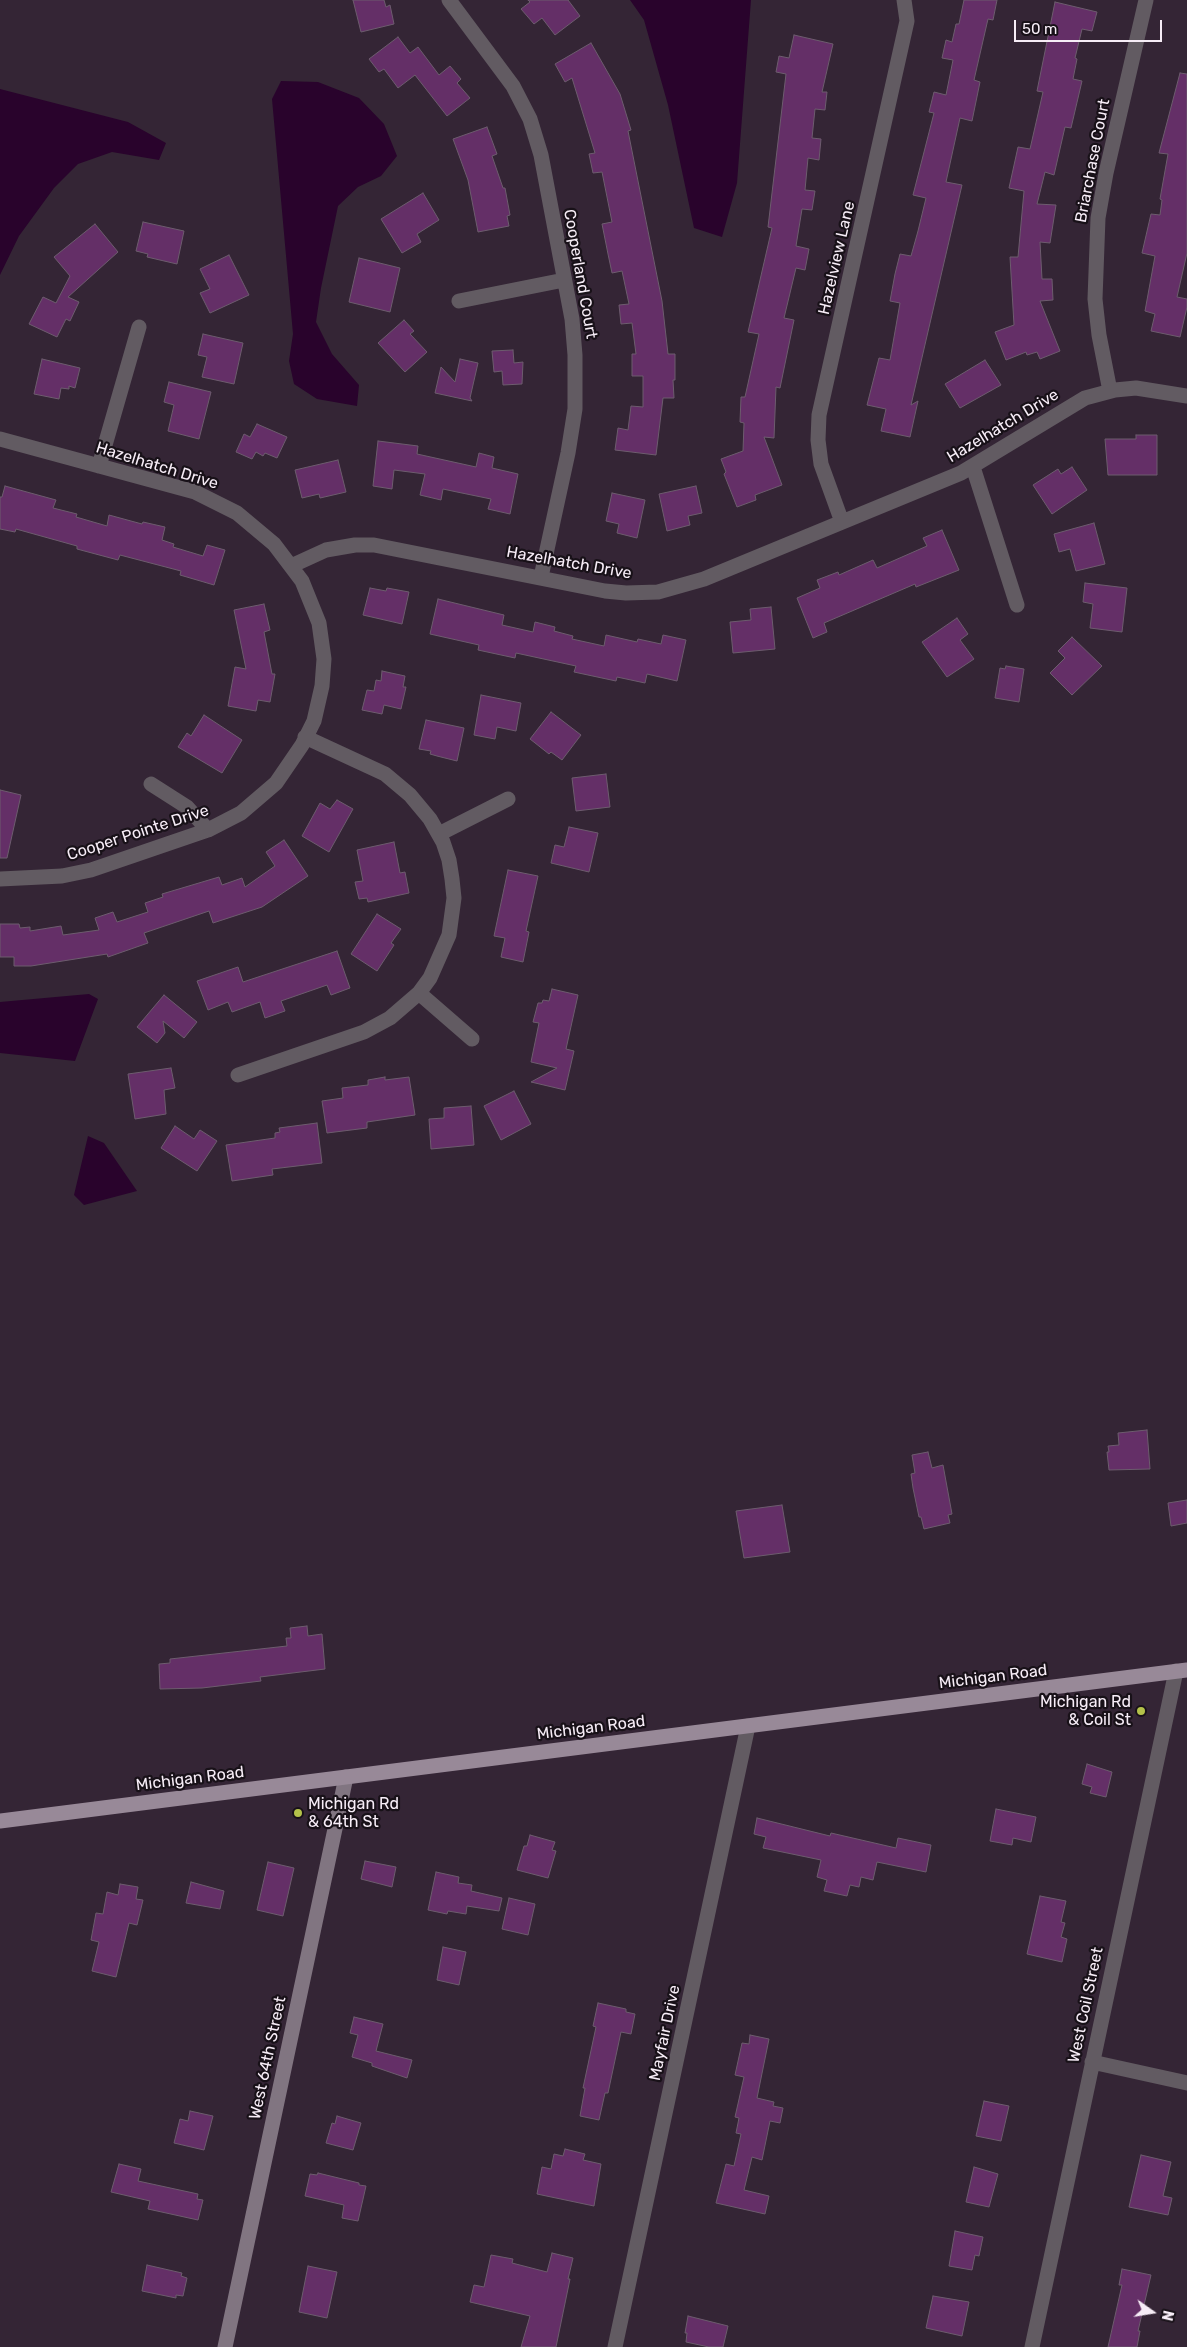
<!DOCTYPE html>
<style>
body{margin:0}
#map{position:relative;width:1187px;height:2347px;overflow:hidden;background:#342535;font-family:Rubik,sans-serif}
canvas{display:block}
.north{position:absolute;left:1127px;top:2287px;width:50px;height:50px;-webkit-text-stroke:4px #181118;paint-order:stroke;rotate:103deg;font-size:14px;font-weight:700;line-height:20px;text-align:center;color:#f7edf7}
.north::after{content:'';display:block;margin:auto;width:18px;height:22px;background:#f7edf7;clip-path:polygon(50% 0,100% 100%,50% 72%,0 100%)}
.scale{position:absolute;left:1014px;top:20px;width:148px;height:22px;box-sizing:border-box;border:2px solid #f7edf7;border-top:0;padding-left:6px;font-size:15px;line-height:18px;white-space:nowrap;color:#f7edf7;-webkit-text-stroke:4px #181118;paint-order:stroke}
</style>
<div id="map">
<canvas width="1187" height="2347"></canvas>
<div class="north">N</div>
<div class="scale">50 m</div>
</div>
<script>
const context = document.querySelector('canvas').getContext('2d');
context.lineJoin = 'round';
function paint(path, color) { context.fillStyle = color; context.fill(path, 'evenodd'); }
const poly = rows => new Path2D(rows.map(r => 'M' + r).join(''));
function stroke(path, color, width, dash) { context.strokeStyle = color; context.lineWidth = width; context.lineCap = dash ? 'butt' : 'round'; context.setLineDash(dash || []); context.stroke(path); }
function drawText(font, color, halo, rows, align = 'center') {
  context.font = font + ' Rubik,sans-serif'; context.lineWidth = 4.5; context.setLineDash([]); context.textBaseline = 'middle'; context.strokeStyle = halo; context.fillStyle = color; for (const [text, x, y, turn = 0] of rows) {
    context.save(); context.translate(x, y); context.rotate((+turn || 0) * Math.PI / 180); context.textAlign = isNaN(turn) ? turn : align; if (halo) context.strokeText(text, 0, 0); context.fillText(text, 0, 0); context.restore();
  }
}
paint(poly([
 [630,0,751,0,737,183,722,237,694,228,668,105,644,20],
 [281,81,318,82,359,98,384,124,397,156,381,176,358,187,338,206,321,288,316,322,332,354,359,385,357,406,317,399,294,384,289,361,293,334,272,99],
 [0,89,128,122,166,143,159,160,112,152,78,164,54,188,19,236,0,275],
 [89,994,98,999,75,1061,0,1053,0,1002],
 [88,1136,104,1143,137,1191,84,1205,74,1195]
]), '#29032c');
const building = poly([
 [353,0,384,0,386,7,390,5,394,24,361,32,353,0],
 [528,0,568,0,580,16,555,35,542,18,534,24,521,9,530,2,528,0],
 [964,0,997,0,993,20,988,19,974,80,980,82,972,121,960,118,946,182,962,185,911,405,918,401,910,437,881,431,886,409,867,405,879,358,890,360,900,303,890,301,895,274,900,254,911,256,918,231,926,198,913,195,934,113,929,112,934,92,946,95,953,60,942,58,946,40,952,42,956,24,959,24,964,0],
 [1055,2,1097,12,1092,31,1082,29,1075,58,1077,59,1073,79,1082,81,1071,128,1065,127,1054,175,1045,172,1037,204,1056,205,1050,243,1040,242,1042,279,1052,279,1053,300,1040,301,1060,351,1040,359,1037,352,1027,355,1026,352,1006,360,995,332,1014,325,1010,257,1018,257,1024,191,1009,188,1018,147,1030,149,1043,92,1037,91,1055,2],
 [794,35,833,44,822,92,827,92,825,110,815,109,812,138,821,139,819,160,808,158,805,190,815,191,812,210,802,209,796,246,809,249,805,270,796,268,784,318,794,320,780,388,776,387,774,438,764,437,782,485,755,495,756,500,737,507,724,474,726,472,721,459,743,451,744,423,740,422,741,397,745,397,759,334,748,332,772,228,768,227,786,74,776,72,779,56,789,58,794,35],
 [398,37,410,53,418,47,439,75,450,66,461,79,457,83,470,98,447,116,415,75,398,88,384,69,379,72,369,59,398,37],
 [591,43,620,94,631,130,628,131,662,301,668,354,675,354,675,380,673,380,674,398,663,398,656,455,615,450,618,428,628,430,631,406,643,407,643,376,632,376,632,354,636,354,632,323,621,324,619,305,629,304,622,271,612,273,608,254,602,224,612,222,602,172,593,173,589,154,595,153,572,78,565,82,555,64,591,43],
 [1180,73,1187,74,1187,253,1177,297,1187,299,1187,307,1180,337,1151,331,1155,314,1145,311,1155,256,1142,253,1151,214,1160,215,1162,200,1160,199,1168,154,1159,153,1180,73],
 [487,127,497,154,492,156,503,188,505,188,510,215,507,216,509,226,478,232,468,180,453,139,487,127],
 [423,193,439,220,417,234,421,242,402,253,381,219,423,193],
 [143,222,184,231,177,264,147,257,148,254,136,251,143,222],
 [95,224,118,252,68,297,79,302,70,321,66,319,57,337,29,324,43,297,56,303,70,276,54,257,95,224],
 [229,255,249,295,210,313,200,293,210,289,200,269,229,255],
 [359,258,400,268,390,312,349,302,359,258],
 [404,320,414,331,410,334,427,352,405,372,378,343,404,320],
 [203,334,243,343,234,384,202,377,207,357,198,355,203,334],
 [513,350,514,363,523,362,522,384,503,385,502,371,494,372,492,351,513,350],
 [42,359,80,368,75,388,69,386,69,389,61,388,59,399,34,394,42,359],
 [460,359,478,363,470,398,472,401,435,393,441,367,455,382,460,359],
 [985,360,1001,385,960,408,945,384,985,360],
 [169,382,211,392,199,439,168,431,174,405,164,402,169,382],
 [257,424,287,437,277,458,265,453,263,456,256,452,252,459,236,452,244,434,250,437,257,424],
 [1136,435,1157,435,1157,475,1108,475,1105,439,1136,439,1136,435],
 [378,441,418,446,417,454,476,467,479,453,494,457,492,468,518,474,510,514,488,509,491,499,457,492,443,489,441,500,420,495,425,474,394,470,392,489,373,486,378,441],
 [338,460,346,492,320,498,319,494,302,498,295,470,338,460],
 [1072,467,1087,490,1052,514,1033,485,1058,469,1061,474,1072,467],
 [5,486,56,500,53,508,77,514,76,517,107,526,109,515,142,524,143,522,165,527,162,540,174,544,173,547,203,556,207,545,225,550,214,585,180,575,181,571,120,555,118,560,77,549,77,546,16,529,15,532,0,529,0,497,2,497,5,486],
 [696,486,702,513,688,516,690,525,667,531,659,494,696,486],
 [612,493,645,500,637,538,617,533,619,524,606,521,612,493],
 [1094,523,1105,564,1076,571,1070,549,1059,552,1054,534,1094,523],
 [942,530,959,570,916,587,915,584,824,623,827,632,813,638,797,598,820,588,817,580,838,572,839,575,873,560,877,568,927,546,923,538,942,530],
 [1085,583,1127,588,1122,632,1090,628,1093,604,1083,602,1085,583],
 [370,588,386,591,387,588,409,592,402,624,363,615,370,588],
 [438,599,504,615,502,625,533,632,535,622,555,627,554,631,573,636,572,639,604,646,606,635,637,642,638,639,661,644,663,635,686,640,677,681,647,674,645,683,617,677,616,681,574,672,576,666,516,653,515,658,478,650,479,645,430,634,438,599],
 [264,604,270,630,264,632,272,674,275,674,270,702,258,700,256,711,228,706,235,667,246,669,234,610,264,604],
 [771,607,775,649,733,653,730,622,751,620,750,609,771,607],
 [957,618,968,634,960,640,974,659,947,677,922,642,957,618],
 [1072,637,1102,666,1072,695,1050,673,1065,658,1058,651,1072,637],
 [1006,666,1024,669,1019,702,995,698,1000,668,1005,669,1006,666],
 [382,671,405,676,403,687,406,687,401,709,384,705,382,714,362,710,367,690,374,691,376,680,381,681,382,671],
 [481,695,521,703,516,731,497,727,495,739,474,735,481,695],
 [551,712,581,735,562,760,551,752,549,754,530,739,551,712],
 [204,715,242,740,222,773,178,747,187,733,191,736,204,715],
 [426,720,464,728,457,761,437,756,430,754,431,751,419,749,426,720],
 [606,774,610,807,576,811,572,778,606,774],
 [0,790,21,795,7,858,0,858,0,790],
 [337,800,353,809,329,852,302,836,320,803,330,809,337,800],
 [569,827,598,833,589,872,551,863,555,845,564,847,569,827],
 [284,840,308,876,262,907,213,923,209,911,144,933,148,943,108,957,107,954,31,966,14,966,14,957,0,957,0,924,19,924,20,928,30,927,30,931,61,926,63,935,99,930,95,918,113,912,117,922,148,912,145,903,163,897,162,894,219,877,222,885,242,878,245,887,275,866,266,852,284,840],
 [394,842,400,873,405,872,409,893,368,902,367,898,359,899,355,882,363,881,357,850,394,842],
 [508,870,538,876,526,931,529,932,523,962,501,957,505,938,494,936,508,870],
 [377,914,401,929,391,943,394,945,377,971,351,954,377,914],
 [337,951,350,988,331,995,327,985,281,1001,285,1011,265,1018,260,1002,232,1012,228,1002,208,1010,197,981,238,967,243,982,337,951],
 [552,989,578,995,566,1049,574,1051,565,1090,531,1082,557,1068,531,1062,539,1023,533,1022,538,1003,542,1003,543,1000,549,1001,552,989],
 [164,995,197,1022,184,1038,163,1021,165,1033,157,1043,137,1027,164,995],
 [171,1068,175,1088,164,1090,166,1114,135,1119,128,1074,171,1068],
 [385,1077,385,1080,409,1077,415,1115,367,1122,367,1128,327,1133,322,1101,343,1098,342,1088,368,1085,368,1080,385,1077],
 [514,1091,531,1124,501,1140,484,1106,514,1091],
 [471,1106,474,1145,431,1149,429,1119,444,1118,444,1108,471,1106],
 [317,1123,322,1163,272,1169,273,1175,232,1181,226,1145,275,1138,275,1133,280,1132,279,1128,317,1123],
 [175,1126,194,1139,200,1130,217,1141,197,1171,161,1148,175,1126],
 [1147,1430,1150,1469,1109,1470,1107,1452,1109,1452,1108,1446,1119,1445,1118,1433,1147,1430],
 [928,1452,932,1468,943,1465,952,1514,948,1515,950,1523,924,1529,921,1517,919,1517,913,1488,911,1474,915,1473,912,1455,928,1452],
 [1187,1500,1187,1523,1171,1526,1168,1503,1187,1500],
 [782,1505,790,1552,744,1558,736,1511,782,1505],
 [307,1626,308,1636,322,1634,325,1669,260,1677,261,1681,202,1688,160,1689,159,1664,170,1663,170,1659,287,1646,286,1638,291,1638,290,1628,307,1626],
 [1087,1764,1112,1772,1106,1797,1090,1793,1092,1787,1082,1784,1087,1764],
 [996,1809,1036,1817,1031,1842,1013,1838,1012,1845,990,1841,996,1809],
 [757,1818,830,1836,831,1833,896,1848,898,1838,931,1845,926,1872,877,1862,873,1880,861,1877,859,1887,850,1885,847,1896,824,1891,827,1880,817,1877,821,1860,763,1848,766,1837,754,1834,757,1818],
 [530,1835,555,1842,552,1850,556,1851,548,1878,517,1870,524,1846,527,1846,530,1835],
 [365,1861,396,1867,392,1887,361,1879,365,1861],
 [268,1862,294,1868,283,1916,257,1910,268,1862],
 [436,1872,459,1877,458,1883,472,1885,471,1891,502,1898,499,1911,467,1906,466,1914,448,1911,447,1914,428,1910,436,1872],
 [191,1882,224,1891,220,1909,186,1903,191,1882],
 [120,1884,138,1887,136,1899,143,1900,137,1925,129,1923,116,1977,92,1971,99,1942,91,1940,96,1913,103,1914,107,1892,118,1895,120,1884],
 [1040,1896,1066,1901,1061,1922,1065,1923,1061,1937,1067,1939,1062,1962,1027,1954,1040,1896],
 [509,1898,535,1904,528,1935,502,1929,509,1898],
 [443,1947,466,1952,459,1985,437,1980,443,1947],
 [598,2003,626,2009,626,2012,635,2014,631,2034,621,2032,608,2093,605,2093,599,2120,580,2116,585,2088,583,2088,596,2027,593,2026,598,2003],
 [354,2017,383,2024,376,2051,412,2060,407,2078,372,2066,372,2063,352,2057,358,2035,350,2033,354,2017],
 [750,2035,769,2039,757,2098,774,2102,773,2106,783,2108,780,2123,770,2121,762,2160,752,2157,744,2190,769,2196,765,2214,716,2203,726,2164,734,2166,741,2134,736,2133,739,2118,735,2117,744,2077,735,2075,742,2043,749,2044,750,2035],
 [984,2101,1009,2106,1001,2141,976,2136,984,2101],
 [190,2111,213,2116,204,2150,174,2143,180,2119,188,2121,190,2111],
 [337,2116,361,2123,353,2150,326,2143,332,2123,335,2124,337,2116],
 [565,2149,585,2154,583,2160,601,2164,594,2206,537,2194,542,2167,551,2169,554,2154,563,2156,565,2149],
 [1141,2155,1171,2162,1163,2196,1172,2198,1168,2215,1129,2207,1141,2155],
 [119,2164,141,2169,138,2181,198,2194,197,2199,203,2200,198,2220,148,2209,150,2201,111,2192,119,2164],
 [974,2167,998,2174,989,2207,966,2202,974,2167],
 [318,2173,359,2183,359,2185,366,2186,358,2221,342,2218,344,2205,305,2196,310,2174,317,2175,318,2173],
 [955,2231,983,2237,979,2256,975,2255,972,2270,949,2266,955,2231],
 [552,2253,573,2258,568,2279,570,2279,556,2347,521,2347,530,2316,470,2302,474,2285,484,2287,491,2255,513,2259,512,2263,547,2272,552,2253],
 [147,2265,182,2273,181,2276,187,2278,183,2296,176,2295,176,2298,142,2291,147,2265],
 [308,2266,337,2272,327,2318,299,2312,308,2266],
 [1122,2269,1151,2275,1138,2331,1140,2331,1137,2347,1108,2347,1122,2285,1119,2285,1122,2269],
 [933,2296,969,2302,962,2336,926,2328,933,2296],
 [688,2316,728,2326,723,2347,709,2347,686,2342,687,2333,685,2333,688,2316]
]);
paint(building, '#642f67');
stroke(building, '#6d5c6e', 1);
stroke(poly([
 [449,0,513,86,530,119,541,155,572,319,575,355,575,409,568,453,541,577],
 [459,301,564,280],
 [1110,391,1099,335,1095,299,1098,218,1106,173,1146,0],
 [0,439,195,492,237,513,274,544,302,581,319,623,324,659,322,686,314,721,302,745,276,783,241,813,208,830,91,870,62,876,0,879],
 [99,466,139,327],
 [973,467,1017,605],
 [842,522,821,464,818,440,819,415,907,21,904,0],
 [291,566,326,550,355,545,374,545,605,591,626,593,658,592,704,579,961,473,1085,398,1115,390,1136,388,1187,396],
 [151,784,187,807,208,830],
 [439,834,508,799],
 [419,993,472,1039],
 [238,1075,364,1032,390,1018,419,993,430,978,449,935,454,898,452,879,449,860,443,842,430,819,410,795,385,774,305,737],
 [1092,2062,1187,2083],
 [615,2347,748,1726],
 [1032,2347,1176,1671]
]), '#625b62', 15);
stroke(poly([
 [225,2347,346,1777]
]), '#817581', 15);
stroke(poly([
 [0,1821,1187,1670]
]), '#988998', 15);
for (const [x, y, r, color] of [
 [1141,1711,5,"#b4c24a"],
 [298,1813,5,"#b4c24a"]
]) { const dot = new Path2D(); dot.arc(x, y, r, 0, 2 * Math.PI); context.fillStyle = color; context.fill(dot); stroke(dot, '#181118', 2); }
drawText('16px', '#f7edf7', '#181118', [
 ["Briarchase Court",1093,161,-79],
 ["Hazelview Lane",837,258,-77],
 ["Cooperland Court",580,274,80],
 ["Hazelhatch Drive",1003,426,-31],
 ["Hazelhatch Drive",157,466,17],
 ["Hazelhatch Drive",569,563,10],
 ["Cooper Pointe Drive",138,833,-18],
 ["Michigan Road",993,1677,-7],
 ["Michigan Road",591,1728,-7],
 ["Michigan Road",190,1779,-7],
 ["West Coil Street",1086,2005,-78],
 ["Mayfair Drive",665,2033,-78],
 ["West 64th Street",268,2058,-78]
]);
drawText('16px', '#f7edf7', '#181118', [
 ["Michigan Rd",1131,1702],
 ["& Coil St",1131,1720],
 ["Michigan Rd",308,1804,"left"],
 ["& 64th St",308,1822,"left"]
], 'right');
</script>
